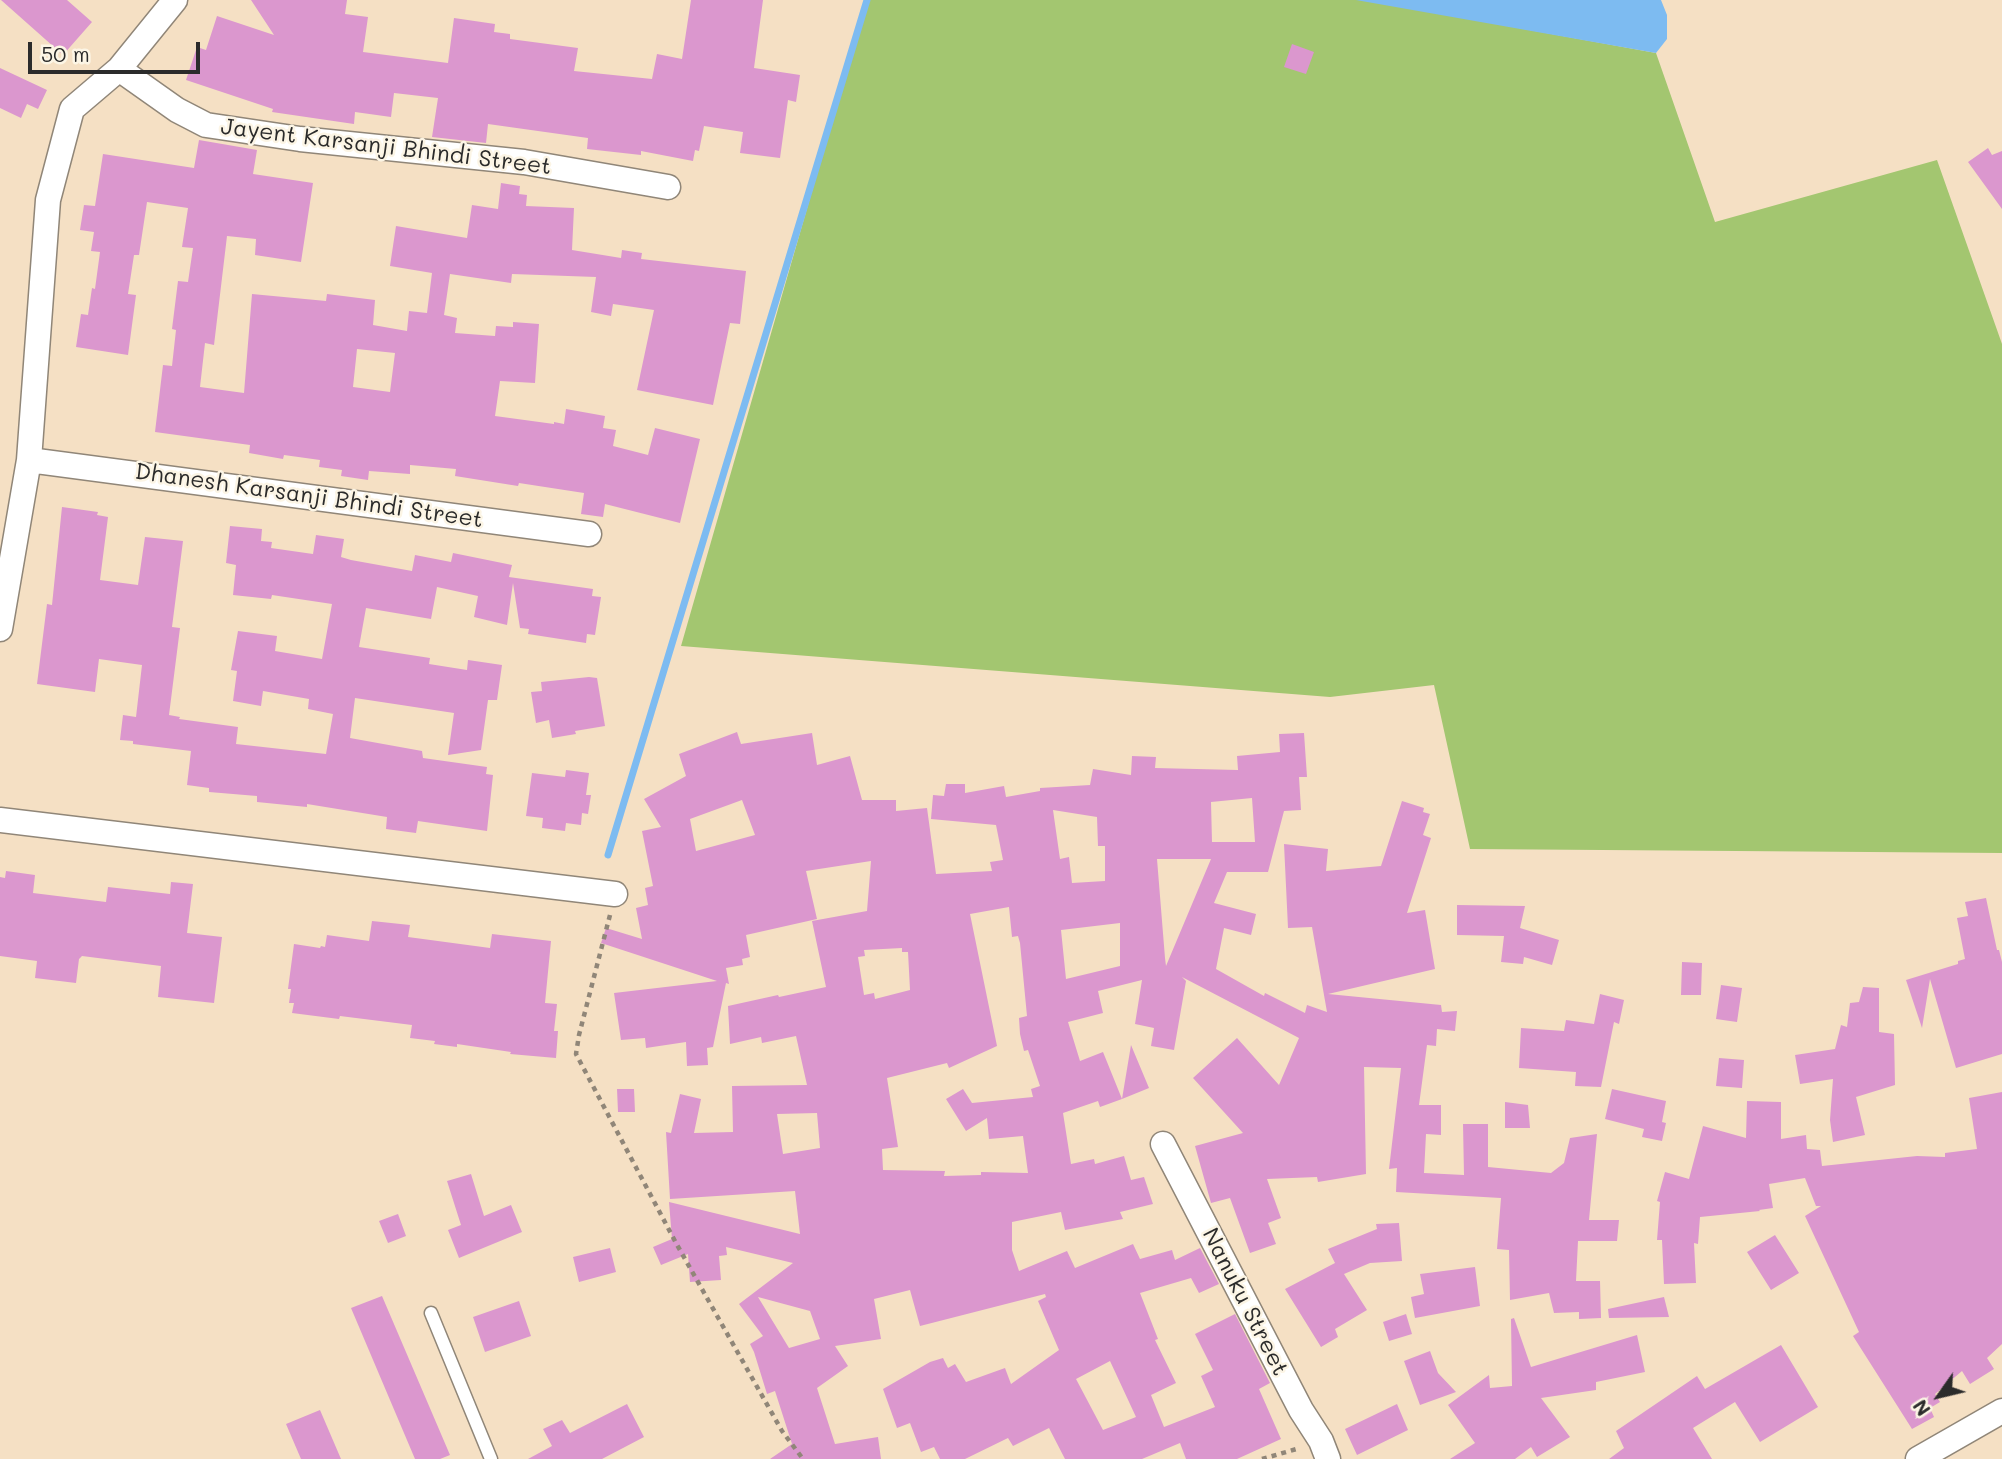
<!DOCTYPE html>
<style>
body{margin:0}
#map{position:relative;width:2002px;height:1459px;overflow:hidden;background:#f5e0c4;font-family:Mali,sans-serif}
canvas{display:block}
.north{position:absolute;left:1904px;top:1361px;width:70px;height:70px;-webkit-text-stroke:5px #fcf5e5;paint-order:stroke;rotate:236deg;font-size:19px;font-weight:700;line-height:28px;text-align:center;color:#2b2b2b}
.north::after{content:'';display:block;margin:auto;width:24px;height:32px;background:#2b2b2b;clip-path:polygon(50% 0,100% 100%,50% 72%,0 100%)}
.scale{position:absolute;left:28px;top:42px;width:172px;height:32px;box-sizing:border-box;border:4px solid #2b2b2b;border-top:0;padding-left:9px;font-size:21px;line-height:24px;white-space:nowrap;color:#2b2b2b;-webkit-text-stroke:5px #fcf5e5;paint-order:stroke}
</style>
<div id="map">
<canvas width="2002" height="1459"></canvas>
<div class="north">N</div>
<div class="scale">50 m</div>
</div>
<script>
const context = document.querySelector('canvas').getContext('2d');
context.lineJoin = 'round';
function paint(path, color) { context.fillStyle = color; context.fill(path, 'evenodd'); }
const poly = rows => new Path2D(rows.map(r => 'M' + r).join(''));
function stroke(path, color, width, dash) { context.strokeStyle = color; context.lineWidth = width; context.lineCap = dash ? 'butt' : 'round'; context.setLineDash(dash || []); context.stroke(path); }
function drawText(font, color, halo, rows, align = 'center') {
  context.font = font + ' Mali,sans-serif'; context.lineWidth = 5; context.setLineDash([]); context.textBaseline = 'middle'; context.strokeStyle = halo; context.fillStyle = color; for (const [text, x, y, turn = 0] of rows) {
    context.save(); context.translate(x, y); context.rotate((+turn || 0) * Math.PI / 180); context.textAlign = isNaN(turn) ? turn : align; if (halo) context.strokeText(text, 0, 0); context.fillText(text, 0, 0); context.restore();
  }
}
paint(poly([
 [867,0,1365,0,1656,53,1715,222,1937,160,2002,344,2002,853,1470,849,1434,685,1330,697,681,646]
]), '#a3c670');
paint(poly([
 [1356,0,1661,0,1667,15,1667,39,1656,53]
]), '#7dbbf1');
stroke(poly([
 [608,855,867,0]
]), '#7dbbf1', 7);
paint(poly([
 [1,0,67,0,92,22,63,55],
 [251,0,347,0,345,14,368,17,363,52,448,63,454,18,495,24,494,32,510,34,510,39,578,48,574,71,652,79,657,54,682,59,691,0,763,0,754,68,800,75,796,102,788,100,780,158,740,153,743,132,704,126,699,151,695,150,693,161,641,151,641,155,587,149,588,138,488,124,486,143,432,137,438,98,394,93,391,117,355,112,354,124,272,112,273,109,186,80,197,47,206,50,217,16,274,35],
 [1292,44,1314,52,1306,74,1284,67],
 [0,68,47,90,38,109,27,104,21,118,0,108],
 [199,140,257,150,253,174,313,183,301,262,255,255,256,239,227,236,214,345,205,343,200,387,244,393,252,294,326,301,327,294,375,300,373,325,407,331,409,311,427,313,432,273,390,266,396,226,467,238,472,205,498,209,501,183,520,186,519,194,527,195,526,206,574,208,572,250,621,258,622,250,642,253,641,259,746,271,740,324,730,323,713,405,637,390,654,310,613,304,611,316,591,312,596,277,512,274,511,283,450,274,444,315,457,318,455,333,495,336,496,326,513,327,513,322,539,324,535,383,500,381,495,416,554,424,554,422,564,424,566,409,605,416,603,428,616,430,613,446,648,455,655,428,700,439,680,523,605,504,603,517,581,514,584,493,519,483,518,486,455,476,456,469,410,465,410,474,369,471,368,480,341,476,342,470,319,467,320,460,284,455,283,459,249,453,250,445,155,432,163,365,172,366,176,330,172,329,178,281,188,282,193,248,182,247,188,208,147,202,139,255,134,255,128,294,136,295,128,355,76,347,81,314,88,315,92,288,95,289,100,252,91,251,94,232,80,230,84,205,95,206,103,154,194,168],
 [357,349,395,353,390,392,353,387],
 [1988,148,1992,155,2002,151,2002,209,1968,162],
 [62,507,98,512,97,515,108,517,100,580,138,585,145,537,183,541,172,627,180,628,169,715,180,717,179,719,238,727,236,744,326,754,333,714,308,709,309,699,263,691,261,706,233,701,237,671,231,670,238,631,277,636,275,651,322,659,332,604,272,595,271,599,233,595,236,565,226,563,230,526,262,529,261,541,272,542,271,548,313,554,316,535,344,539,341,557,351,560,412,571,415,555,451,562,453,553,512,565,509,577,593,589,592,596,601,597,595,635,587,634,586,643,528,634,529,629,520,628,513,583,507,625,474,617,478,596,437,587,431,619,366,608,359,647,430,658,429,664,467,670,468,660,502,665,497,700,488,700,481,750,448,755,454,713,355,698,350,738,422,751,423,758,487,767,486,774,493,775,487,831,418,821,416,833,386,829,387,817,307,804,307,807,257,802,257,796,209,792,209,788,187,785,191,751,133,744,133,741,120,740,123,715,136,717,142,665,99,659,95,692,37,684,47,604,52,605],
 [589,677,597,678,605,726,575,731,576,734,552,738,549,720,536,723,531,692,542,691,541,682],
 [737,732,741,744,812,733,817,765,850,756,862,800,896,800,896,811,927,808,936,874,992,871,990,862,1003,860,996,825,931,819,933,795,944,796,946,784,965,784,965,793,1004,786,1006,797,1040,791,1040,788,1090,785,1093,769,1131,775,1132,756,1156,757,1155,768,1238,770,1237,756,1280,752,1279,734,1304,733,1307,777,1299,777,1301,810,1284,811,1268,872,1227,872,1214,903,1256,914,1251,935,1224,928,1216,969,1264,996,1265,993,1305,1013,1307,1005,1327,1012,1312,927,1288,928,1284,844,1328,849,1326,871,1381,866,1402,801,1424,808,1423,812,1430,814,1423,835,1431,838,1407,913,1425,910,1435,969,1328,994,1441,1005,1442,1012,1457,1011,1455,1031,1437,1029,1436,1046,1427,1045,1419,1105,1441,1105,1441,1135,1426,1134,1424,1173,1464,1175,1463,1124,1488,1124,1488,1167,1551,1173,1564,1163,1570,1138,1597,1134,1589,1220,1619,1220,1617,1241,1578,1241,1576,1281,1600,1281,1601,1318,1579,1319,1579,1312,1554,1313,1549,1293,1510,1300,1509,1250,1497,1249,1501,1198,1396,1192,1397,1168,1389,1169,1401,1068,1364,1067,1366,1174,1318,1182,1317,1177,1267,1179,1281,1218,1268,1223,1276,1244,1250,1253,1230,1198,1211,1203,1195,1146,1243,1133,1193,1078,1237,1038,1279,1085,1299,1038,1182,977,1186,981,1174,1050,1151,1046,1154,1028,1135,1024,1142,980,1098,991,1103,1013,1068,1022,1080,1061,1103,1052,1122,1099,1100,1107,1098,1101,1063,1113,1071,1164,1094,1159,1095,1164,1124,1156,1131,1180,1144,1177,1153,1204,1120,1212,1123,1219,1065,1230,1061,1212,1012,1222,1012,1250,1019,1271,1067,1251,1075,1268,1133,1244,1140,1259,1172,1250,1175,1260,1200,1248,1219,1284,1199,1293,1191,1278,1140,1293,1158,1339,1155,1340,1176,1383,1151,1395,1164,1427,1215,1407,1201,1376,1213,1370,1195,1334,1235,1314,1270,1383,1259,1389,1281,1439,1237,1459,1186,1459,1180,1443,1142,1459,1065,1459,1049,1428,1013,1446,1008,1438,965,1459,940,1459,934,1447,921,1452,910,1423,897,1428,883,1389,930,1362,943,1358,948,1368,955,1364,966,1382,1005,1368,1011,1384,1059,1350,1038,1301,1046,1297,1045,1294,920,1326,910,1290,874,1299,881,1339,835,1346,848,1366,817,1388,835,1444,878,1437,881,1459,770,1459,792,1444,775,1391,767,1394,754,1352,750,1344,763,1336,739,1304,793,1263,726,1247,727,1255,719,1256,721,1280,690,1282,688,1254,661,1265,653,1247,672,1239,669,1202,800,1234,795,1191,670,1199,666,1132,671,1133,680,1094,701,1099,694,1133,733,1132,732,1086,807,1085,796,1036,762,1043,761,1037,730,1044,728,1006,778,995,779,997,826,987,812,921,867,911,871,861,806,871,817,919,746,935,750,957,742,959,743,965,726,968,729,984,726,983,713,1047,707,1048,708,1065,687,1066,686,1042,646,1048,645,1038,621,1040,614,993,717,981,601,943,606,928,642,939,636,908,648,905,645,888,653,886,642,831,661,827,644,799,686,776,679,754],
 [1252,798,1255,842,1212,842,1211,802],
 [742,800,755,835,696,851,690,819],
 [1053,810,1097,817,1098,846,1105,846,1105,881,1072,883,1069,857,1060,859],
 [1157,859,1211,859,1166,966,1165,958],
 [1009,907,1012,937,1018,936,1020,943,1027,1016,1019,1018,1020,1034,1024,1051,1028,1050,1040,1086,1031,1089,1033,1097,972,1103,963,1089,946,1099,966,1131,987,1118,989,1139,1023,1136,1028,1173,981,1172,981,1175,944,1176,945,1171,883,1170,882,1149,898,1147,887,1078,947,1063,949,1068,997,1046,970,914],
 [1120,923,1120,966,1066,979,1061,930],
 [902,948,902,952,908,952,910,990,875,999,874,993,864,995,858,957,865,956,864,950],
 [817,1113,820,1148,783,1154,777,1114],
 [758,1297,810,1311,820,1339,789,1348],
 [1110,1361,1136,1417,1103,1430,1076,1379],
 [566,770,589,773,586,795,591,795,588,814,582,813,581,825,566,823,565,831,542,828,543,818,526,816,532,773,565,777],
 [6,871,35,875,33,893,106,902,108,887,170,894,171,882,193,884,187,933,222,937,214,1003,158,997,161,966,82,956,79,959,76,983,35,978,37,961,0,956,0,877,5,878],
 [1986,898,1997,950,1999,950,2002,962,2002,1054,1956,1068,1930,979,1922,1028,1906,980,1958,964,1958,961,1965,959,1957,918,1968,916,1965,902],
 [1457,905,1525,906,1520,928,1559,940,1552,965,1524,957,1523,964,1501,962,1504,936,1457,935],
 [372,921,410,925,408,937,490,948,492,934,551,941,545,1003,557,1004,554,1031,558,1031,556,1058,510,1054,511,1052,457,1044,457,1047,434,1044,435,1041,410,1038,412,1025,340,1016,339,1019,292,1013,294,1003,289,1003,291,989,288,989,294,944,320,948,321,946,325,947,327,935,369,941],
 [1682,962,1702,963,1701,995,1681,995],
 [1721,985,1742,988,1737,1022,1716,1019],
 [1863,987,1879,988,1879,1032,1894,1034,1895,1085,1856,1097,1865,1135,1833,1142,1830,1120,1833,1079,1800,1084,1795,1055,1835,1049,1841,1025,1847,1027,1850,1003,1859,1002],
 [1600,994,1624,1000,1619,1024,1614,1022,1601,1087,1575,1086,1576,1072,1519,1068,1521,1028,1564,1031,1566,1020,1594,1024],
 [1131,1045,1149,1088,1122,1099],
 [1719,1058,1744,1060,1742,1088,1716,1086],
 [617,1089,634,1089,635,1112,618,1112],
 [1612,1089,1666,1101,1662,1122,1666,1123,1662,1141,1642,1137,1644,1129,1605,1119],
 [2002,1092,2002,1344,1987,1358,1994,1369,1970,1384,1962,1371,1935,1394,1940,1402,1930,1408,1934,1417,1912,1429,1853,1336,1859,1332,1805,1216,1821,1206,1816,1206,1805,1178,1769,1184,1773,1208,1759,1210,1760,1211,1700,1217,1698,1244,1694,1243,1696,1283,1664,1284,1662,1240,1657,1240,1660,1202,1657,1201,1665,1172,1689,1179,1703,1126,1746,1138,1747,1101,1781,1102,1781,1139,1806,1135,1807,1149,1820,1150,1822,1166,1917,1156,1945,1157,1945,1153,1977,1149,1969,1098],
 [1505,1102,1528,1105,1530,1128,1505,1128],
 [471,1174,484,1216,511,1205,522,1232,459,1258,448,1230,461,1225,447,1181],
 [398,1214,406,1236,388,1243,379,1221],
 [1399,1223,1402,1261,1370,1263,1344,1274,1367,1310,1335,1329,1338,1337,1321,1347,1285,1289,1335,1263,1328,1249,1377,1229,1376,1224],
 [1775,1235,1799,1273,1771,1290,1747,1252],
 [610,1248,616,1272,579,1282,573,1257],
 [1475,1267,1480,1306,1415,1318,1411,1297,1424,1294,1420,1274],
 [382,1296,450,1455,440,1459,415,1459,351,1308],
 [1664,1297,1669,1317,1609,1318,1608,1309],
 [519,1301,531,1336,485,1352,473,1317],
 [1406,1314,1412,1334,1389,1341,1383,1322],
 [1514,1318,1531,1367,1637,1335,1645,1372,1596,1382,1596,1390,1541,1398,1570,1437,1537,1457,1531,1447,1515,1459,1450,1459,1475,1443,1448,1405,1489,1375,1490,1388,1512,1386,1511,1319],
 [1781,1345,1818,1407,1760,1442,1735,1402,1693,1428,1712,1459,1609,1459,1624,1448,1616,1431,1697,1376,1705,1389],
 [1430,1351,1438,1373,1456,1392,1420,1405,1404,1361],
 [627,1404,644,1437,602,1459,528,1459,552,1446,543,1429,562,1420,570,1433],
 [1397,1404,1408,1430,1357,1455,1345,1429],
 [320,1410,341,1459,301,1459,286,1424]
]), '#db97ce');
const service = poly([
 [431,1313,491,1459]
]);
const minor = poly([
 [119,69,177,110,206,125,300,139,524,162,668,187],
 [29,460,589,534],
 [0,629,29,460,48,200,72,109,119,69,175,0],
 [0,820,615,894],
 [1163,1144,1301,1410,1321,1441,1328,1459],
 [1918,1459,2002,1411]
]);
stroke(service, '#908678', 15);
stroke(minor, '#908678', 27);
stroke(poly([
 [610,915,579,1035,576,1054,676,1243,782,1431,803,1459],
 [1262,1459,1300,1448]
]), '#908678', 4.5, [5, 5]);
stroke(service, '#fff', 12);
stroke(minor, '#fff', 24);
drawText('23px', '#2b2b2b', '#fcf5e5', [
 ["Jayent Karsanji Bhindi Street",386,147,7],
 ["Dhanesh Karsanji Bhindi Street",309,496,8],
 ["Nanuku Street",1245,1302,63]
]);
</script>
